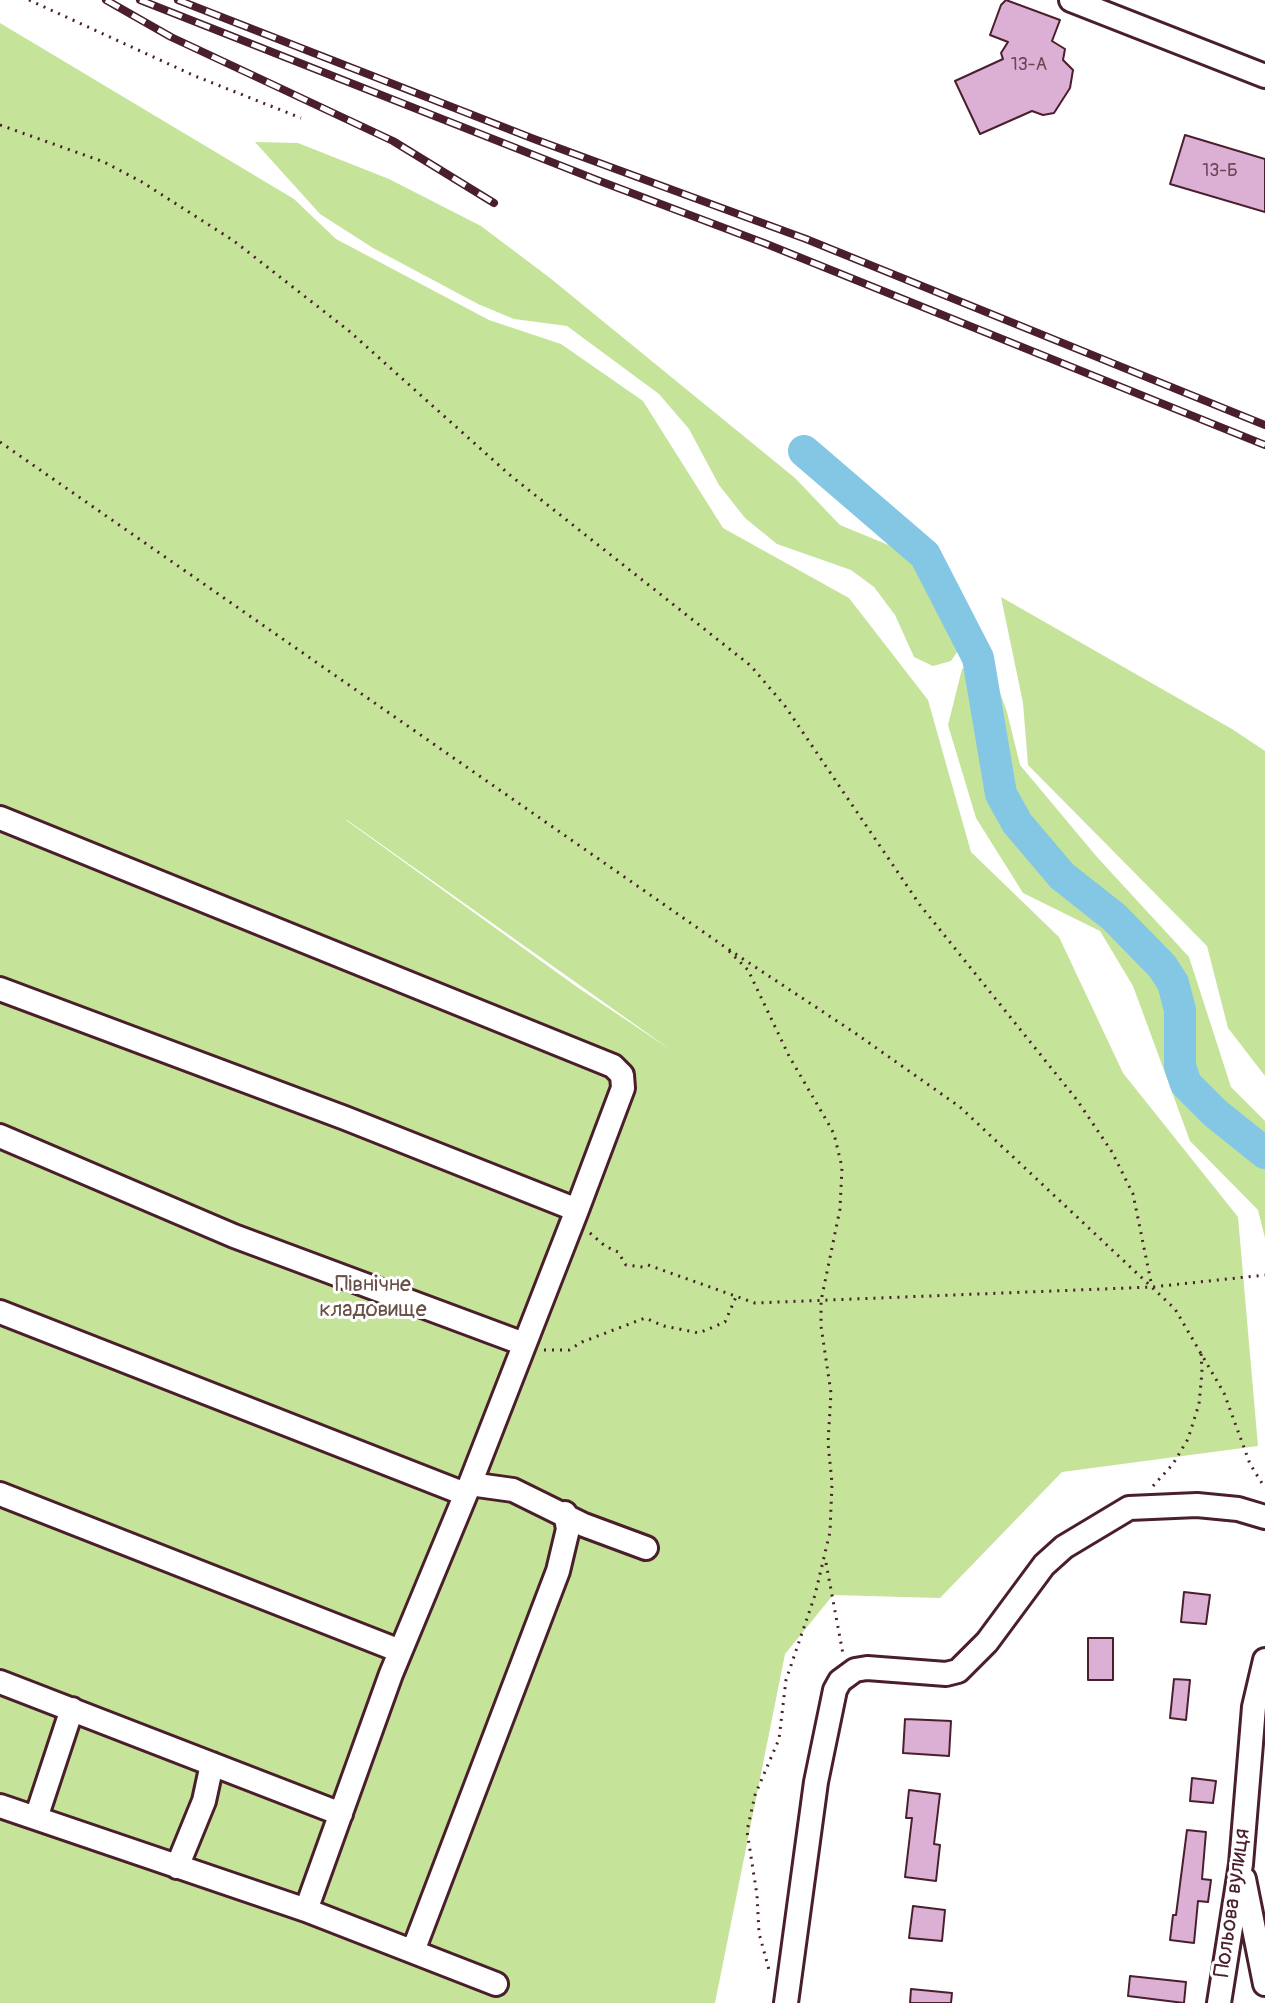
<!DOCTYPE html>
<meta charset="utf-8">
<style>
body{margin:0}
canvas{display:block;background:#fff}
</style>
<canvas width="1265" height="2003"></canvas>
<script>
const context = document.querySelector('canvas').getContext('2d');
context.lineJoin = 'round';
function paint(path, color) { context.fillStyle = color; context.fill(path, 'evenodd'); }
const poly = rows => new Path2D(rows.map(r => 'M' + r).join(''));
function stroke(path, color, width, dash) { context.strokeStyle = color; context.lineWidth = width; context.lineCap = dash ? 'butt' : 'round'; context.setLineDash(dash || []); context.stroke(path); }
function drawText(font, color, halo, rows, align = 'center') {
  context.font = font + ' Pangolin,sans-serif'; context.lineWidth = 6; context.setLineDash([]); context.textBaseline = 'middle'; context.strokeStyle = halo; context.fillStyle = color; for (const [text, x, y, turn = 0] of rows) {
    context.save(); context.translate(x, y); context.rotate((+turn || 0) * Math.PI / 180); context.textAlign = isNaN(turn) ? turn : align; if (halo) context.strokeText(text, 0, 0); context.fillText(text, 0, 0); context.restore();
  }
}
paint(poly([
 [0,23,294,199,336,239,489,320,561,344,643,401,723,528,849,598,928,700,971,852,1059,937,1123,1073,1238,1217,1258,1446,1062,1472,940,1598,833,1595,785,1654,715,2003,0,2003],
 [346,820,347,820,671,1050,577,987],
 [255,142,298,143,389,179,481,226,550,278,795,478,840,525,903,551,954,624,963,643,951,661,933,666,914,657,895,615,874,587,851,570,777,544,745,518,719,485,689,429,659,394,567,326,514,319,478,304,373,248,320,214],
 [1001,597,1232,729,1265,751,1265,1076,1228,1028,1207,946,1028,765,1023,703],
 [989,663,1007,712,1020,765,1097,857,1189,957,1231,1087,1265,1121,1265,1238,1258,1210,1190,1141,1133,986,1100,931,1023,893,976,818,948,725,962,669]
]), '#c6e39a');
stroke(poly([
 [804,451,925,555,978,658,1001,794,1017,823,1062,876,1114,917,1162,966,1173,983,1180,1010,1180,1066,1186,1084,1215,1113,1265,1153]
]), '#84c7e5', 32);
const building = poly([
 [1006,0,1060,20,1052,41,1065,49,1063,60,1073,70,1070,88,1054,113,1043,115,1032,111,980,134,955,81,1003,59,1001,53,1008,42,990,35,1001,5,1006,0],
 [1185,135,1265,159,1265,212,1170,184,1185,135],
 [1184,1592,1210,1595,1206,1624,1181,1622,1184,1592],
 [1088,1638,1113,1638,1113,1680,1088,1680,1088,1638],
 [1174,1679,1190,1680,1186,1720,1170,1718,1174,1679],
 [905,1719,951,1721,949,1756,903,1753,905,1719],
 [1192,1778,1216,1781,1213,1803,1190,1801,1192,1778],
 [909,1790,940,1794,934,1844,940,1845,936,1881,905,1877,912,1818,906,1818,909,1790],
 [1187,1830,1206,1832,1202,1879,1211,1880,1208,1902,1198,1901,1194,1943,1170,1940,1173,1915,1176,1915,1187,1830],
 [913,1906,945,1910,942,1941,909,1938,913,1906],
 [1130,1976,1186,1982,1184,2003,1128,1996,1130,1976],
 [911,1989,952,1993,951,2003,910,2003,911,1989]
]);
paint(building, '#dcb0d5');
stroke(building, '#4a1f2b', 2);
const minor = poly([
 [1071,0,1265,76],
 [0,818,613,1066,622,1075,623,1088,577,1210,470,1484,391,1674,306,1910],
 [0,989,345,1118,577,1210],
 [0,1136,234,1236,524,1344],
 [0,1312,465,1494],
 [470,1484,513,1490,584,1525,646,1548],
 [0,1494,400,1651],
 [0,1682,341,1814],
 [0,1806,306,1910,496,1984],
 [36,1818,72,1709],
 [177,1867,204,1801,212,1764],
 [1244,1879,1265,1984],
 [413,1951,558,1571,568,1529,565,1513],
 [786,2003,816,1782,835,1690,840,1681,855,1670,867,1668,946,1674,958,1671,987,1642,1044,1565,1064,1547,1129,1508,1197,1505,1238,1509,1265,1517],
 [1219,2003,1241,1864,1254,1707,1265,1660]
]);
stroke(minor, '#4a1f2b', 28);
stroke(poly([
 [29,0,195,76,301,118],
 [0,125,104,162,142,182,234,241,349,331,511,476,751,666,785,706,920,905,1077,1100,1112,1152,1133,1194,1152,1287],
 [0,442,725,947,855,1033,960,1107,1175,1309,1224,1393,1250,1464,1265,1488],
 [729,951,748,970,789,1056,828,1123,834,1134,842,1167,840,1209,821,1301,821,1326,831,1393,828,1443,832,1483,830,1532,815,1595,786,1680,779,1739,755,1795,747,1831,757,1895,759,1933,769,1970],
 [590,1233,605,1246,618,1252,626,1265,643,1267,648,1265,755,1303,1152,1287,1265,1275],
 [544,1350,569,1350,582,1342,645,1318,664,1326,699,1333,725,1322,736,1297],
 [1153,1486,1173,1464,1188,1439,1199,1404,1202,1372,1201,1352],
 [826,1563,843,1654]
]), '#4a1f2b', 3, [2, 6]);
stroke(minor, '#fff', 22);
const rail = poly([
 [106,0,171,37,393,141,494,203],
 [140,0,597,180,764,243,1265,445],
 [178,0,534,139,806,239,1265,425]
]);
stroke(rail, '#4a1f2b', 8);
stroke(rail, '#fff', 5, [15]);
drawText('18px', '#6e4356', null, [
 ["13-А",1029,65],
 ["13-Б",1220,171]
]);
drawText('22px', '#695047', '#fff', [
 ["Північне",373,1285],
 ["кладовище",373,1310]
]);
drawText('22px', '#4a1f2b', '#fff', [
 ["Польова вулиця",1233,1903,-82]
]);
</script>
